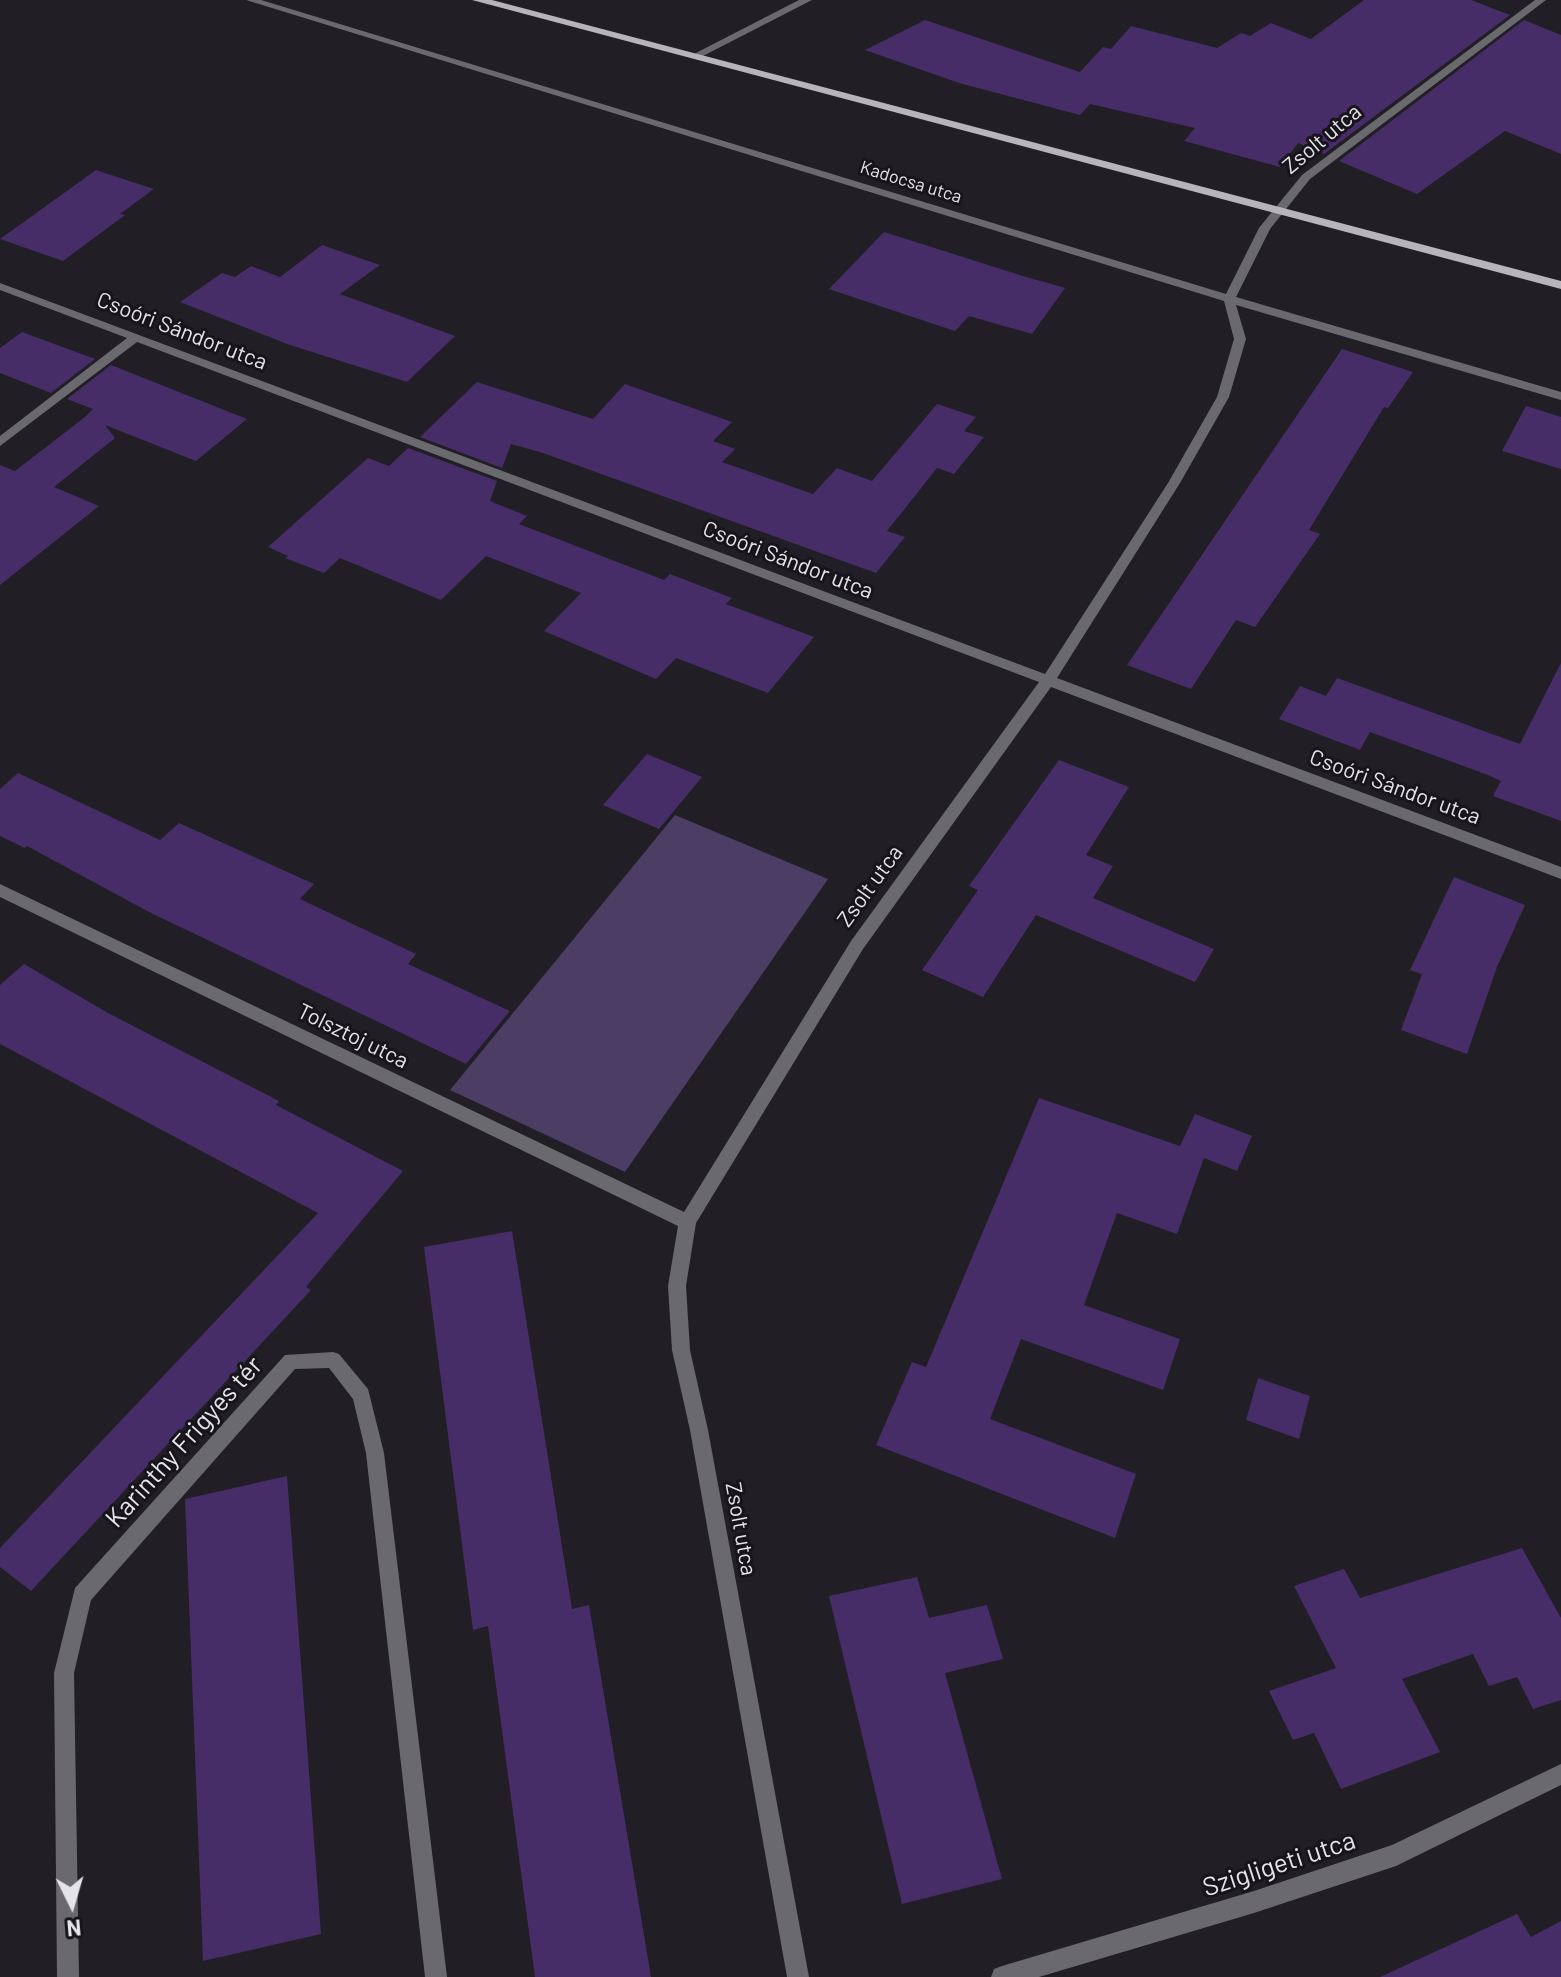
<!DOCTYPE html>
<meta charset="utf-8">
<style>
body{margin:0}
#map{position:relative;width:1561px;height:1977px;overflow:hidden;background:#211e25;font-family:Barlow,sans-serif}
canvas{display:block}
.north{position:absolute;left:32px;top:1865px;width:80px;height:80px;-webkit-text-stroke:6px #17151b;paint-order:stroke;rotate:175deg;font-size:22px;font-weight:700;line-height:32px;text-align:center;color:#e5e4e8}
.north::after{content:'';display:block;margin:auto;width:28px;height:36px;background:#e5e4e8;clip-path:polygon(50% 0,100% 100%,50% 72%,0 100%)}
</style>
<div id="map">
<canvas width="1561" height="1977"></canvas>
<div class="north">N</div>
</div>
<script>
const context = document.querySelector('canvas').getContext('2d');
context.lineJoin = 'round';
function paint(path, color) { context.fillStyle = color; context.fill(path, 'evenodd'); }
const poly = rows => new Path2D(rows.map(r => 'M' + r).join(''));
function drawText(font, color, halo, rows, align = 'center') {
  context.font = font + ' Barlow,sans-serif'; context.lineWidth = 6; context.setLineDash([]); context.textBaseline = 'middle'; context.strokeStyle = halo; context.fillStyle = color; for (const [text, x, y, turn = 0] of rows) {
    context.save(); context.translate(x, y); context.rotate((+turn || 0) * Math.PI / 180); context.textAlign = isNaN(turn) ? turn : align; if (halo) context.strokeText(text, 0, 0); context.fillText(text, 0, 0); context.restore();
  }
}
paint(poly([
 [675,815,828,879,625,1172,450,1090]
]), '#4b3d64');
paint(poly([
 [1364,0,1471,0,1510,15,1324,154,1298,143,1280,167,1184,141,1195,128,1090,104,1080,115,959,83,865,50,925,20,1080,72,1103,47,1111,49,1131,26,1217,48,1241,33,1250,36,1271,23,1311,39],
 [1524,20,1561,35,1561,154,1505,131,1417,194,1339,161],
 [96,170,154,189,120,214,125,215,63,261,0,239],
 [884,232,1023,276,1065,288,1032,334,969,316,955,331,829,289],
 [322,245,380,265,340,294,455,336,407,382,290,345,180,302,222,273,235,277,251,266,280,277],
 [22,332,95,359,51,393,0,373,0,348],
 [1342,349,1413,372,1388,408,1384,407,1309,530,1320,534,1255,627,1236,620,1191,689,1127,665],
 [111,365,247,419,196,461,105,425,115,438,54,487,99,506,0,585,0,465,15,471,85,417,93,409,67,399],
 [477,382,593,419,625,384,732,422,713,441,735,449,722,462,813,494,837,468,872,481,937,404,976,417,964,431,984,437,954,474,937,468,887,531,905,537,876,573,543,453,511,444,502,468,420,437],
 [1526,406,1561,417,1561,469,1502,451],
 [408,448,497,481,490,501,527,516,519,524,664,580,670,574,732,598,726,604,814,637,768,693,676,658,656,679,544,631,581,593,486,556,441,600,340,558,324,573,285,558,288,556,268,547,368,458,389,466],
 [1561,663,1561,821,1493,796,1501,781,1488,775,1370,732,1360,750,1279,719,1300,686,1326,696,1337,678,1520,744],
 [647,754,702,777,659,829,603,805],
 [1059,760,1129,787,1086,855,1113,866,1093,898,1214,949,1195,982,1036,915,983,997,922,970,978,890,969,886],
 [18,773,160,840,179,823,314,884,300,899,416,954,408,964,510,1011,466,1064,149,912,27,846,25,848,0,836,0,789],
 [1454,877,1525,905,1497,967,1467,1054,1401,1030,1422,974,1410,970],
 [24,964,108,1013,279,1101,276,1105,403,1171,306,1287,311,1290,31,1591,0,1567,0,1548,318,1213,0,1044,0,985],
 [1039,1098,1180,1146,1195,1114,1252,1136,1237,1171,1204,1158,1177,1234,1117,1213,1084,1305,1180,1339,1163,1390,1021,1339,990,1419,1136,1474,1115,1538,876,1445,912,1362,926,1367],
 [512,1231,572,1609,589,1605,651,1977,535,1977,488,1626,473,1630,424,1247],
 [1258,1378,1310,1396,1299,1439,1246,1420],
 [287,1476,321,1934,203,1961,185,1499],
 [1522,1548,1561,1618,1561,1700,1533,1709,1517,1677,1489,1686,1473,1654,1402,1679,1440,1752,1341,1789,1314,1733,1293,1740,1269,1691,1336,1668,1294,1586,1344,1569,1360,1598],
 [917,1577,929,1618,987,1605,1003,1659,945,1673,1002,1879,902,1904,829,1596],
 [1517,1914,1531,1937,1561,1921,1561,1977,1380,1977]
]), '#462d68');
paint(poly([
 [246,0,261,0,1226,294,1259,228,1302,175,1535,0,1546,0,1310,179,1270,229,1236,297,1561,392,1561,400,1236,305,1246,339,1229,397,1180,483,1057,678,1561,867,1561,879,1051,687,863,949,696,1223,686,1286,690,1350,708,1430,809,1977,787,1977,690,1430,672,1350,668,1286,678,1226,0,897,0,884,684,1212,851,941,1039,682,137,342,0,446,0,436,127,338,0,290,0,283,1045,674,1168,483,1217,397,1234,339,1224,301,246,0],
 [799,0,812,0,699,58,690,56,799,0],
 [333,1352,339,1354,368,1389,384,1453,447,1977,425,1977,366,1453,353,1399,329,1368,295,1369,91,1600,74,1673,79,1977,57,1977,54,1673,75,1588,285,1355,333,1352],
 [1561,1764,1561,1785,1396,1866,1254,1913,1039,1977,991,1977,994,1969,1002,1966,1254,1891,1392,1845,1561,1764]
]), '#6a696d');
paint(poly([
 [472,0,492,0,1561,281,1561,289,472,0]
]), '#b7b4bc');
drawText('18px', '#e5e4e8', '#17151b', [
 ["Kadocsa utca",911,182,17]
]);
drawText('22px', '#e5e4e8', '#17151b', [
 ["Zsolt utca",1322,139,-40],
 ["Csoóri Sándor utca",182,331,21],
 ["Csoóri Sándor utca",788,560,21],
 ["Csoóri Sándor utca",1395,787,20],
 ["Zsolt utca",870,886,-54],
 ["Tolsztoj utca",353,1036,26],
 ["Zsolt utca",741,1529,80]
]);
drawText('26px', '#e5e4e8', '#17151b', [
 ["Karinthy Frigyes tér",184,1442,-48],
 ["Szigligeti utca",1279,1864,-18]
]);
</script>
